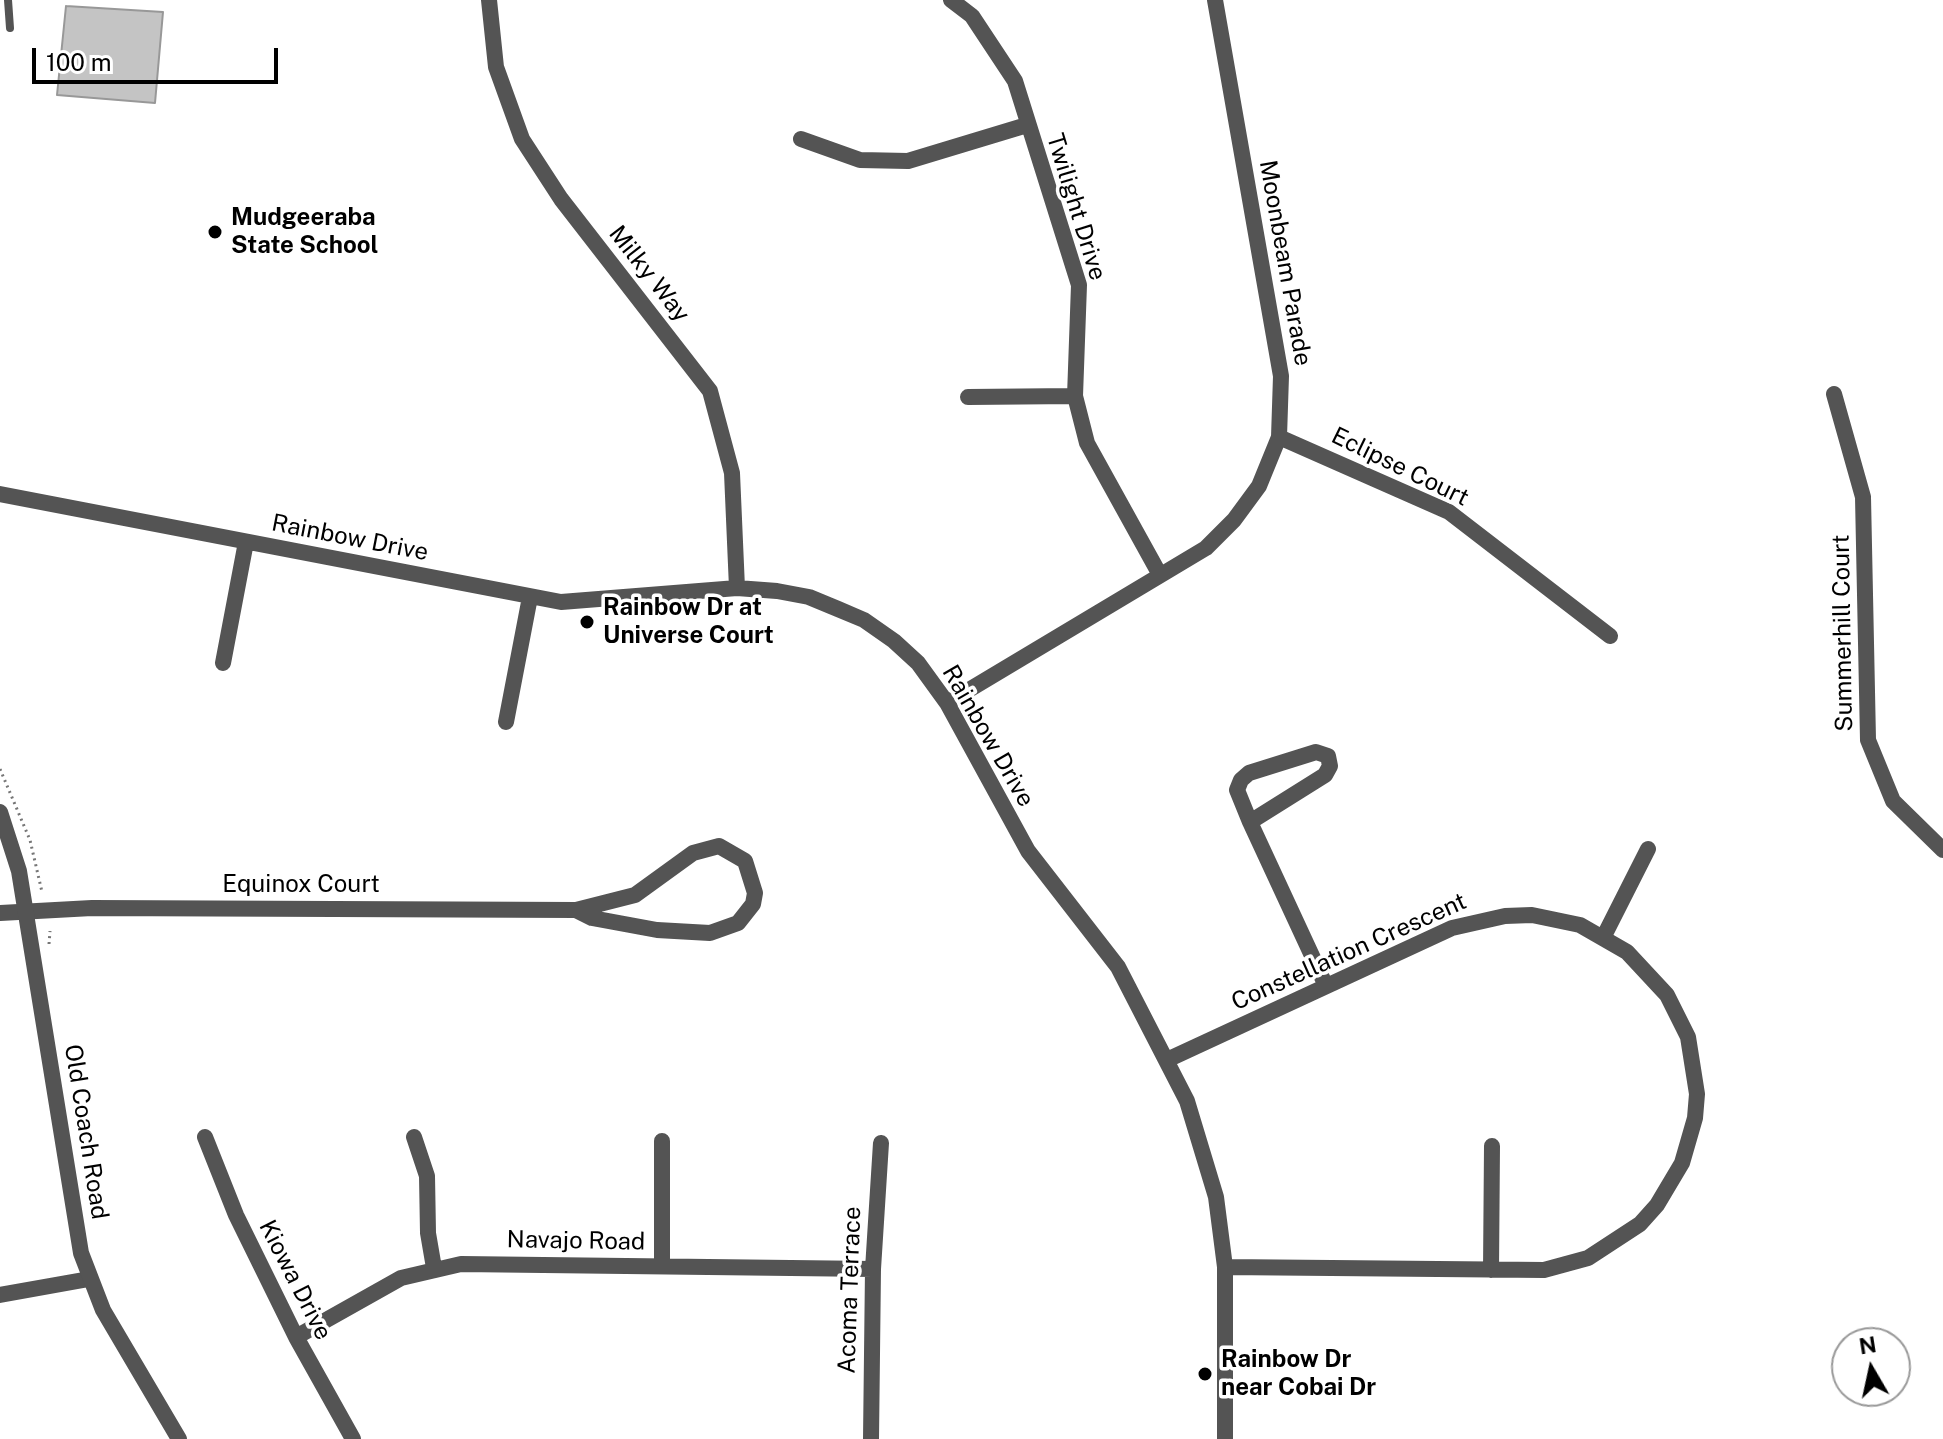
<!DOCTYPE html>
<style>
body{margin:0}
#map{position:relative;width:1943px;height:1439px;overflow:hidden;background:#fff;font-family:"Public Sans",sans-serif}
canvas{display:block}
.north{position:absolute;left:1831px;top:1327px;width:80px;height:80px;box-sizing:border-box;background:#fff;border:2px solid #999;border-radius:50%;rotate:351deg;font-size:22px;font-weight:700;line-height:32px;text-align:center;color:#000}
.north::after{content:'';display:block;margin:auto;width:28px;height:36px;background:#000;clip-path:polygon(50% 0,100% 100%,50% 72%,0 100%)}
.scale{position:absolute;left:32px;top:48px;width:246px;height:36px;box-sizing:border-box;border:4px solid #000;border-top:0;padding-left:10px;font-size:24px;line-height:28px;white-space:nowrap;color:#000;-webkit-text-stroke:6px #fff;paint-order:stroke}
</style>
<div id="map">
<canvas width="1943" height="1439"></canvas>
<div class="north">N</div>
<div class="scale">100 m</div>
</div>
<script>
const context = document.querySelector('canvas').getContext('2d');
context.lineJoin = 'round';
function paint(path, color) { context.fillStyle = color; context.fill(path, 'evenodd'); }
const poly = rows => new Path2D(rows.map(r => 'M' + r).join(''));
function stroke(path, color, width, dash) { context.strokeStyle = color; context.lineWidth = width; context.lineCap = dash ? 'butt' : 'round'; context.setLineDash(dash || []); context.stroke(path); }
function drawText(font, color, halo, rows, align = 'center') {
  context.font = font + ' "Public Sans",sans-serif'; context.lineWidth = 7; context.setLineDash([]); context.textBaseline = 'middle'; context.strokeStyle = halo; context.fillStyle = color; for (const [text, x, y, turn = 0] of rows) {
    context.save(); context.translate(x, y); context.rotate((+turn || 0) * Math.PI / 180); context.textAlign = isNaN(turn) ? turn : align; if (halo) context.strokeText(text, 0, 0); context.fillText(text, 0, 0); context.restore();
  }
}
const building = poly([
 [66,6,163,12,155,103,57,95,66,6]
]);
paint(building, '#c4c4c4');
stroke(building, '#989898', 2);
stroke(poly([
 [0,769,30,840,42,892],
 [49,944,50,931]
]), '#767676', 3, [2, 4]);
stroke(poly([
 [8,0,10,28]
]), '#545454', 8);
stroke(poly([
 [489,0,496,67,522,139,561,199,710,391,732,473,737,588],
 [951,0,972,16,1015,81,1079,285,1075,396,1087,443,1160,575],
 [801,139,860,160,908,161,1027,125],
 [1834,394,1863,497,1868,740,1893,801,1943,850],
 [968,397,1075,396],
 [1279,437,1449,512,1610,636],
 [0,494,561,602,737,588,777,591,809,597,838,609,864,620,894,641,918,663,947,703,1028,851,1118,967,1187,1101,1216,1197,1225,1267,1225,1439],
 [223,663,246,542],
 [947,703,1206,548,1234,520,1259,486,1279,437,1281,376,1215,0],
 [506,722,530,597],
 [1250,822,1325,775,1330,766,1328,756,1316,752,1249,773,1241,780,1237,790,1250,822,1326,986],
 [0,913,92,908,576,910,635,895,693,853,719,846,745,861,755,893,753,904,738,923,710,933,657,930,592,918,576,910],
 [1604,936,1648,849],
 [1169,1059,1452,928,1505,916,1532,915,1580,925,1627,952,1667,995,1688,1037,1697,1094,1695,1118,1682,1163,1657,1205,1640,1224,1588,1258,1544,1270,1225,1267],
 [205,1137,236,1215,296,1337,353,1439],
 [414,1137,427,1176,428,1233,434,1268],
 [662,1266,662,1141],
 [1491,1270,1492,1146],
 [0,1295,89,1279],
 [296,1337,401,1278,461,1264,873,1269],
 [871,1439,873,1269,881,1143]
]), '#545454', 16);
stroke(poly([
 [0,812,19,871,81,1253,103,1310,179,1439]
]), '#545454', 16);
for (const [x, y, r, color] of [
 [215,232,8,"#000"],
 [587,622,8,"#000"],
 [1205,1374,8,"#000"]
]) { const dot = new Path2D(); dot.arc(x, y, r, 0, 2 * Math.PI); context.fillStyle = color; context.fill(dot); stroke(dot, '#fff', 3); }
drawText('24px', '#000', '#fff', [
 ["Twilight Drive",1076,207,73],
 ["Moonbeam Parade",1285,263,80],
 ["Milky Way",649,274,52],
 ["Eclipse Court",1400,467,26],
 ["Rainbow Drive",350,538,11],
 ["Summerhill Court",1843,633,-91],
 ["Rainbow Drive",988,736,60],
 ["Equinox Court",301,885],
 ["Constellation Crescent",1349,952,-24],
 ["Old Coach Road",86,1132,81],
 ["Navajo Road",576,1241,1],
 ["Kiowa Drive",295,1280,63],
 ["Acoma Terrace",850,1290,-88]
]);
drawText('bold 24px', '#000', '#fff', [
 ["Mudgeeraba",231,218],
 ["State School",231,246],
 ["Rainbow Dr at",603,608],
 ["Universe Court",603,636],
 ["Rainbow Dr",1221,1360],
 ["near Cobai Dr",1221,1388]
], 'left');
</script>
